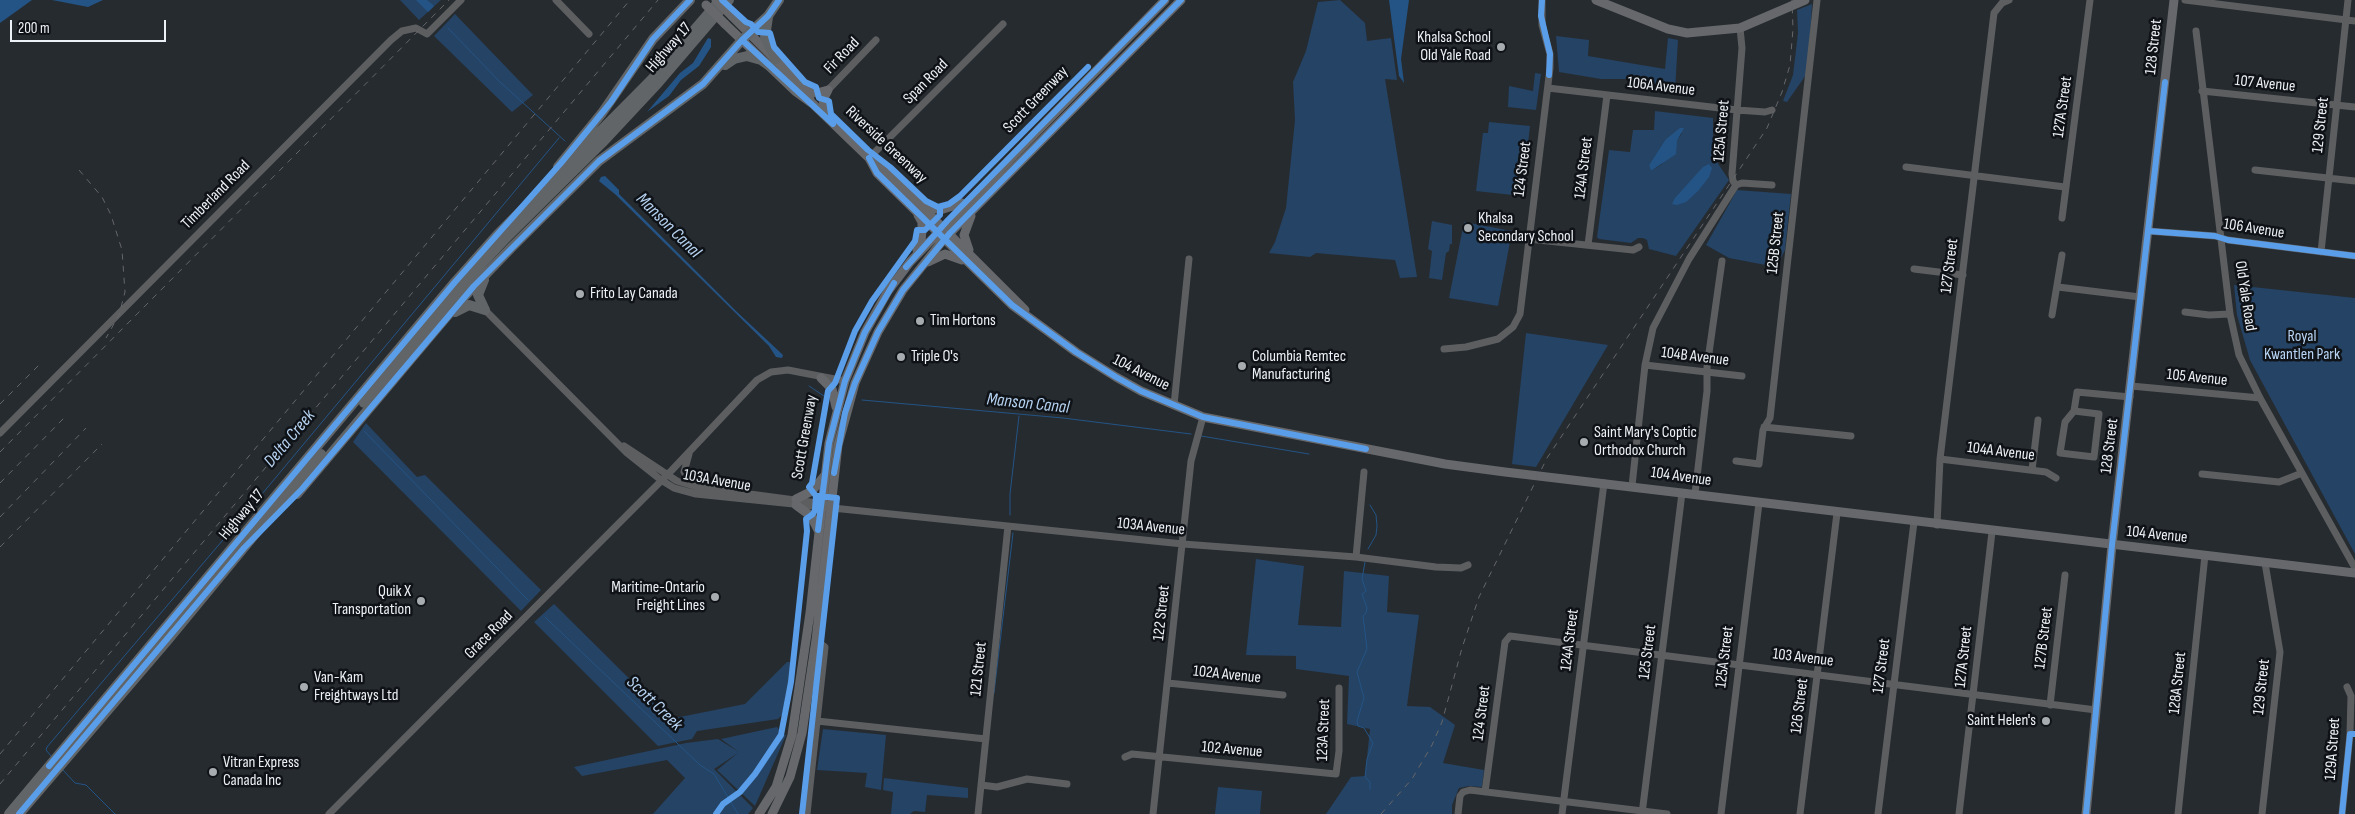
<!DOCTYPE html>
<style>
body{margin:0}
#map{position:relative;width:2355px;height:814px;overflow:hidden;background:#262b30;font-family:"Sofia Sans Condensed",sans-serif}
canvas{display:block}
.scale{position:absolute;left:10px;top:20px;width:156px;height:22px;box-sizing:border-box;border:2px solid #ecf1f7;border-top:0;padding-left:6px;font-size:15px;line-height:18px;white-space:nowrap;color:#ecf1f7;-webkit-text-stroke:4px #0f1317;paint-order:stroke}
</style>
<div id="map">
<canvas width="2355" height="814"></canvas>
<div class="scale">200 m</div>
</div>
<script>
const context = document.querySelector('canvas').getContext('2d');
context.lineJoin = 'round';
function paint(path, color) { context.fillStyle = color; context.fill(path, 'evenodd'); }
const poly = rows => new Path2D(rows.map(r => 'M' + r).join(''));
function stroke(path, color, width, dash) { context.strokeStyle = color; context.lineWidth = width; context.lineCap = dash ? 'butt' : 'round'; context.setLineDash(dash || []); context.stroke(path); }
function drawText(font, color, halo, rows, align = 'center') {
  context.font = font + ' "Sofia Sans Condensed",sans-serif'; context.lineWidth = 5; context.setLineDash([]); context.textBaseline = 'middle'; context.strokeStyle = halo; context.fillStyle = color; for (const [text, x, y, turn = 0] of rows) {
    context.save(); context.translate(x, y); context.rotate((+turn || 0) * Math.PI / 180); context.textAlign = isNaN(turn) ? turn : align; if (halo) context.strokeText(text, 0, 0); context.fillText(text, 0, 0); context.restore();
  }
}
paint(poly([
 [400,0,441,0,419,20],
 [1340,0,1365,23,1367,41,1391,38,1397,80,1385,79,1417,277,1400,278,1395,260,1316,253,1310,257,1269,253,1275,242,1286,208,1295,120,1293,82,1306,51,1318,2],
 [1812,4,1808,72,1787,102,1783,101,1793,75,1798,33,1797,10],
 [455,14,533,95,512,112,434,36],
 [1556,36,1589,40,1588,56,1665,69,1668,38,1678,40,1675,91,1628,79,1601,79,1559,72],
 [1535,73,1541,74,1536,110,1508,107,1509,86,1533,91],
 [1655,111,1713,118,1713,156,1729,180,1676,256,1649,249,1647,240,1643,238,1638,238,1631,243,1599,239,1597,237,1609,150,1630,152,1633,130,1654,130],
 [1682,133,1662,164,1651,171,1649,165,1665,140],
 [1489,122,1530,126,1522,196,1476,191,1483,133,1488,133],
 [1737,190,1791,194,1785,250,1776,267,1729,258,1706,245],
 [1432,221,1452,225,1452,244,1450,244,1449,251,1446,253,1442,280,1429,278,1432,251,1428,249],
 [1464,222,1512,231,1498,306,1449,298],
 [2234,285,2355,298,2355,554,2250,360,2237,315],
 [1526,333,1608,345,1536,467,1512,464],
 [366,423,417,477,425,475,541,590,521,611,353,442],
 [1256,559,1304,566,1298,625,1341,627,1344,571,1389,576,1387,612,1419,615,1407,706,1430,707,1455,725,1443,763,1484,770,1482,787,1469,786,1459,788,1452,805,1452,814,1326,814,1351,777,1365,776,1370,729,1347,724,1349,676,1296,669,1296,656,1246,655],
 [554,604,670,719,745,704,787,662,792,662,782,715,778,719,697,731,692,739,658,746,534,622],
 [777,727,780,731,779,734,786,735,755,806,717,770,738,753,714,769,753,808,748,814,653,814,685,778,667,760,582,776,574,767,686,743,718,739,739,752,721,739],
 [823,729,886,735,881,790,865,787,867,773,817,770],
 [884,778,968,788,968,798,927,795,925,812,914,811,910,814,891,814,893,792,883,790],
 [1218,787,1262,791,1260,814,1215,814]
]), '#254364');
paint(poly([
 [0,0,32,0,0,23],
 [52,0,103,0,88,7],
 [416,0,427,0,434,6,428,12],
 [1389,0,1409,0,1401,59,1404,83,1399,76],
 [708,38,711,39,711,47,699,66,681,80,669,96,647,112,680,73,693,63],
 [1680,128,1684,128,1677,141,1676,154,1651,171,1649,165,1665,140],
 [1709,164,1712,168,1709,177,1698,191,1686,202,1677,205,1672,204,1675,198,1703,167],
 [605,176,619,190,619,194,737,312,783,355,782,358,776,357,769,346,616,195,599,181,601,177]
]), '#245485');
stroke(poly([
 [448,28,500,82,565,141],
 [809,386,824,396],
 [862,400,1063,418,1191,434],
 [364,431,528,600],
 [1201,436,1309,454],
 [1010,515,1010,494,1019,416],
 [1368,549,1376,535,1377,526,1376,515,1370,505],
 [1365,562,1362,579,1366,591,1362,594,1367,608,1366,613,1363,616,1367,649,1357,672,1364,698,1357,721,1358,726,1364,728,1373,743,1367,759,1365,777,1370,782,1370,789],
 [545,617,700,765,714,774,738,814],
 [994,693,1013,533],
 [51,756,46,750,47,747,262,494,559,138],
 [63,770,75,783,86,785,115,814]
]), '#245485', 1);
stroke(poly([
 [556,0,589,34],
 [2185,0,2355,21],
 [2196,31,2230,314,2239,355,2260,398,2355,568],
 [1548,88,1737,110,1765,112,1772,110],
 [828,90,876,40],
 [2202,91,2355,107],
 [869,158,1003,24],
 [1906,167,2065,187],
 [2255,170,2355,181],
 [1736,185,1742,183,1772,185],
 [2062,218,2090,0],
 [2148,231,2215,236,2228,240,2355,256],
 [1529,239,1633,250,1639,247],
 [1588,245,1607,95],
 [2321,252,2348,0],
 [1914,269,1963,275],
 [2058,287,2140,297],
 [485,310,627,453,661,480,674,488,696,494,1183,544,1356,557,1436,567,1461,568,1468,565],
 [2185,312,2209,315,2230,314],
 [2052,315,2062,255],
 [1444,349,1466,347,1498,339,1513,327,1520,314,1550,68,1550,54,1542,25,1542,0],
 [1645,365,1742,376],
 [2131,386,2260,398],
 [1174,405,1189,259],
 [2074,411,2099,414,2094,457,2060,453,2065,422,2074,411,2077,392,2130,397],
 [1764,427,1851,436],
 [0,433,391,40,402,31,416,28,427,34,461,0],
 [624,446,677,481,697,487,825,504],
 [689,454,684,472,693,484],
 [1940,459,2046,472,2056,478],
 [1736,461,1759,464,1763,430,1770,418,1817,0],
 [2032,470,2038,420],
 [2202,474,2279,482,2302,473],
 [1632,486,1645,365,1653,328,1689,259,1736,185,1733,181,1732,174,1742,48,1740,28],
 [1695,494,1707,391,1707,367,1722,261],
 [1937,525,1940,459,1994,13,2002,3,2009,0],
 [1356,557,1364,472],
 [1168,683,1283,695],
 [2050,705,2065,575],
 [817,721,986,739],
 [1125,757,1132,754,1336,774,1339,751,1339,688],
 [981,785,997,787,1027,779,1067,784],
 [1485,792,1505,642,1510,636,2096,710],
 [329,814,672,470,757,380,771,372,788,370,845,381],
 [807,814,825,647,816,640],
 [978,814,1008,526],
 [1153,814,1191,461,1203,417],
 [1458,814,1460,796,1463,792,1470,790,1667,814],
 [1562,814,1604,483],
 [1642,814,1682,493],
 [1721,814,1759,503],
 [1800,814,1837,513],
 [1878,814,1914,522],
 [1959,814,1992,532],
 [2178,814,2205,555],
 [2262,814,2280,652,2265,563],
 [2342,814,2350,734,2351,696,2347,687]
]), '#5d5e60', 7);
stroke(poly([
 [1596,0,1668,29,1687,33,1740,28,1805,0],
 [732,16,801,85,810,99],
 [725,24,795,91,813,104,869,158,883,168,1025,310],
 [803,87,817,93,828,90],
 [827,117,823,100,828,90],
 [869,158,877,173,1012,305,1076,352,1116,377,1141,391,1203,417,1445,464,1505,472,2355,573],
 [925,206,940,210,962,203],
 [917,250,921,242,922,230,922,222,918,215],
 [969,250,964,235,971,216],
 [928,262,945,254,962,260],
 [821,378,832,389,836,407],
 [796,499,812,491,825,475],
 [796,505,811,516,818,530],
 [759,814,776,787,792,735,810,613,829,443,845,381,865,332,888,291,910,262,1165,0],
 [772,814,790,777,802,733,816,640,838,445,855,383,878,332,903,290,944,239,1181,0],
 [2086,814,2112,545,2174,0]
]), '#66686b', 9);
stroke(poly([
 [768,17,765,37,776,59],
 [725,65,734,59,747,56,761,60,771,67],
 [558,167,602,113,653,39,690,0],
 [484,280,478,295,485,310],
 [455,312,469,305,485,310],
 [364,403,460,287,504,240,602,143,658,83,729,0],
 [297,494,458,303,513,246,599,161,703,84,742,40,768,16,779,0],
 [9,814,455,282,497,235,652,79,720,0],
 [19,814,167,641,321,454]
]), '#626567', 10);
stroke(poly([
 [79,170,102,197,111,215,122,250,125,292,119,315,106,338],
 [0,404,39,365],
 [0,452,449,0],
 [0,483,64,418],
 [0,517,86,428],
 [0,547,102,444],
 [0,754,630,0],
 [0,784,658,0],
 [1381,814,1412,779,1432,745,1442,722,1462,648,1479,597,1547,458,1767,128,1782,92,1790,65,1793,29,1792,0]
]), '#66676a', 1, [6, 6]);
stroke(poly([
 [716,0,732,16],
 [706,5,725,24]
]), '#66686b', 9);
stroke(poly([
 [722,0,746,22,751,24,758,32,770,33,774,47,805,82,816,87,819,98,829,101,831,114,868,150,890,167,926,201,938,207,949,204,960,196,1088,67],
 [1542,0,1541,16,1550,54,1549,75],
 [742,40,833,124],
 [869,158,877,173,1012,305,1076,352,1116,377,1141,391,1203,417,1366,449],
 [2148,231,2215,236,2228,240,2355,256],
 [906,267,948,220,1165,0],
 [834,473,845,413,855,383,878,332,903,290,950,233,1181,0],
 [818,530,829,443,845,381,865,332,894,283],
 [49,766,455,282,561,163,611,102,653,39,690,0],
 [19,814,244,548,302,489,474,286,599,161,703,84,742,40,768,16,779,0],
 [716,814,723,804,740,792,755,774,781,735,791,682,807,531,806,519,813,514,815,510,816,496,809,487,812,483,828,391,835,383,855,331,872,301,915,241,917,230,925,230,940,215,940,207],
 [802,814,837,498,818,496],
 [2086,814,2112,545,2165,82],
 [2342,814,2350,734,2355,734]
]), '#5a9eea', 6);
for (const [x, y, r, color] of [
 [1501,47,5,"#a7acb1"],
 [1468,228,5,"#a7acb1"],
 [580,294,5,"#a7acb1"],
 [920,321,5,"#a7acb1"],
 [901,357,5,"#a7acb1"],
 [1242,366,5,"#a7acb1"],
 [1584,442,5,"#a7acb1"],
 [715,597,5,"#a7acb1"],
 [421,601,5,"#a7acb1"],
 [304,687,5,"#a7acb1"],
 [2046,721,5,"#a7acb1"],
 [213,772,5,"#a7acb1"]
]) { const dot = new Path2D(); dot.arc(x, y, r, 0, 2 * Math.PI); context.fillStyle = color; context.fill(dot); stroke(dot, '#0f1317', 2); }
drawText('16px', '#ecf1f7', '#0f1317', [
 ["Khalsa School",1491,38,"right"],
 ["Old Yale Road",1491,56,"right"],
 ["Khalsa",1478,219],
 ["Secondary School",1478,237],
 ["Frito Lay Canada",590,294],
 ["Tim Hortons",930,321],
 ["Triple O's",911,357],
 ["Columbia Remtec",1252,357],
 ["Manufacturing",1252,375],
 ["Saint Mary's Coptic",1594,433],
 ["Orthodox Church",1594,451],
 ["Maritime-Ontario",705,588,"right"],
 ["Freight Lines",705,606,"right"],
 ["Quik X",411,592,"right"],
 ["Transportation",411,610,"right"],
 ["Van-Kam",314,678],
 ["Freightways Ltd",314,696],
 ["Saint Helen's",2036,721,"right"],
 ["Vitran Express",223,763],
 ["Canada Inc",223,781]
], 'left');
drawText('16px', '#ecf1f7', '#0f1317', [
 ["128 Street",2154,47,-84],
 ["Highway 17",669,48,-49],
 ["Fir Road",842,56,-46],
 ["Span Road",926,82,-45],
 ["107 Avenue",2265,84,6],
 ["106A Avenue",1661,87,7],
 ["Scott Greenway",1036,100,-46],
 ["127A Street",2063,107,-82],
 ["129 Street",2321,125,-84],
 ["125A Street",1722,131,-85],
 ["Riverside Greenway",886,145,43],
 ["124A Street",1584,168,-83],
 ["124 Street",1523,169,-83],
 ["Timberland Road",216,195,-45],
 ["106 Avenue",2254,229,9],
 ["125B Street",1776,243,-84],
 ["127 Street",1950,266,-83],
 ["Old Yale Road",2245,296,81],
 ["104B Avenue",1695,357,7],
 ["104 Avenue",1141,373,27],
 ["105 Avenue",2197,378,6],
 ["Scott Greenway",805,437,-80],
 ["128 Street",2110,446,-83],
 ["104A Avenue",2001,452,7],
 ["104 Avenue",1681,477,8],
 ["103A Avenue",717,481,10],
 ["Highway 17",242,515,-50],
 ["103A Avenue",1151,527,6],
 ["104 Avenue",2157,535,6],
 ["122 Street",1162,613,-84],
 ["Grace Road",489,635,-45],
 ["127B Street",2044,638,-83],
 ["124A Street",1570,640,-83],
 ["125 Street",1648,652,-83],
 ["125A Street",1725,657,-83],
 ["127A Street",1964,657,-84],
 ["103 Avenue",1803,658,7],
 ["127 Street",1882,666,-83],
 ["121 Street",979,669,-84],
 ["102A Avenue",1227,675,6],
 ["128A Street",2178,683,-84],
 ["129 Street",2262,687,-84],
 ["126 Street",1800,706,-83],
 ["124 Street",1482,713,-83],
 ["123A Street",1324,730,-88],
 ["129A Street",2333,749,-86],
 ["102 Avenue",1232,750,5]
]);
drawText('16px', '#bad6f6', '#0f1317', [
 ["Royal",2302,337],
 ["Kwantlen Park",2302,355]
]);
drawText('italic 18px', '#b6d2f1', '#0f1317', [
 ["Manson Canal",668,226,45],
 ["Manson Canal",1028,404,6],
 ["Delta Creek",290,439,-50],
 ["Scott Creek",654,704,44]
]);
</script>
